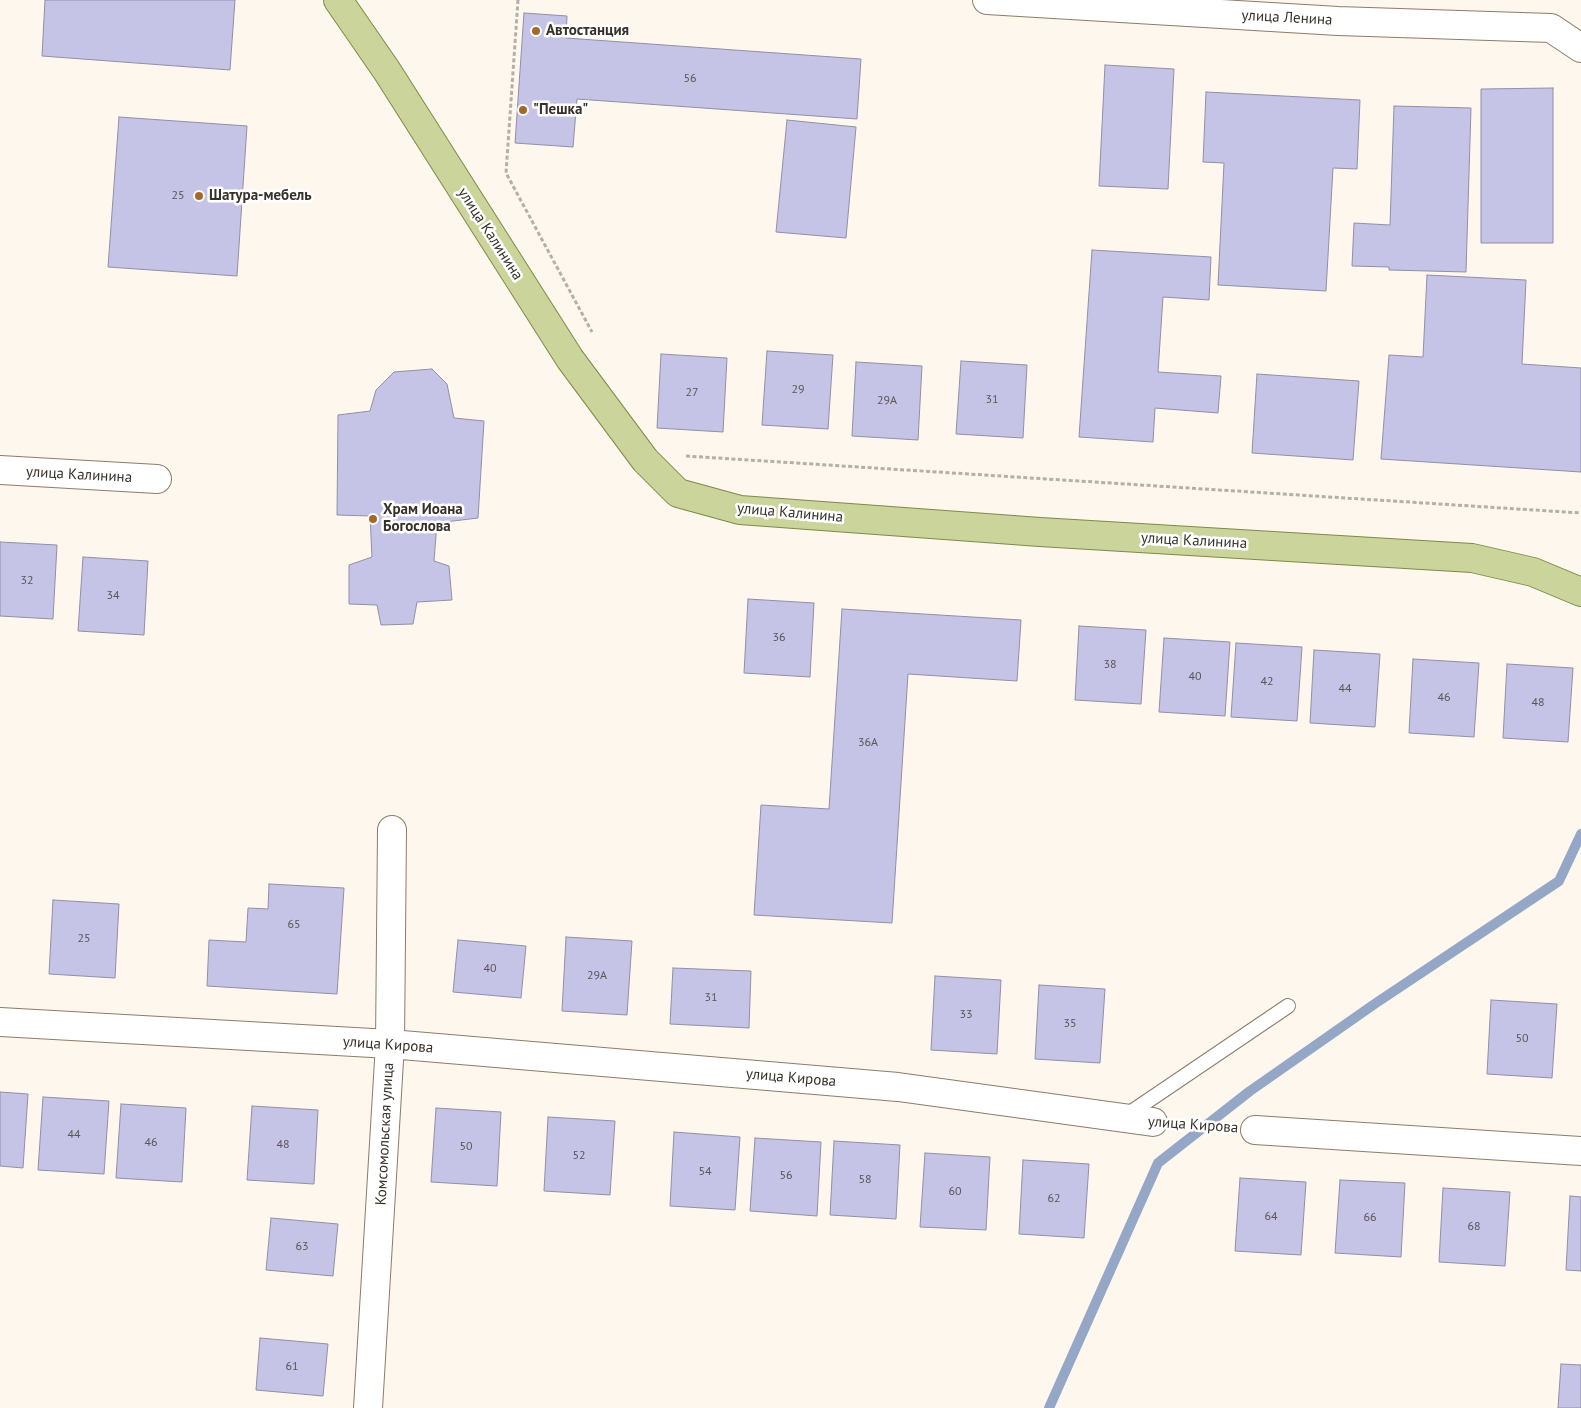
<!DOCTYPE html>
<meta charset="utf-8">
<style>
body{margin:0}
canvas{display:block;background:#fef7ed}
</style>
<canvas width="1581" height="1408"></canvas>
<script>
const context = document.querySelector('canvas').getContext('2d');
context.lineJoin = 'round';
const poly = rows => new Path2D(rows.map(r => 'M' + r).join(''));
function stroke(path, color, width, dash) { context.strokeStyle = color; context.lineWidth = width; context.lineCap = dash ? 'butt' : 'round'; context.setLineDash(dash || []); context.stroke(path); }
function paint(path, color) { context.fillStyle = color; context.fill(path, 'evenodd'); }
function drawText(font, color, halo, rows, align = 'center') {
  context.font = font + ' "PT Sans",sans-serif'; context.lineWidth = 5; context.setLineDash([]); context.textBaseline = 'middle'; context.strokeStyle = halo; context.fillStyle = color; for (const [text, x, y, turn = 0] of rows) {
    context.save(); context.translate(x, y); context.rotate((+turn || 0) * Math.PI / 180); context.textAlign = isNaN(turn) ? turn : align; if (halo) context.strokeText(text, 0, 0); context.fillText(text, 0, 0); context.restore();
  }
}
stroke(poly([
 [1049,1408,1158,1163,1250,1091,1376,1003,1559,881,1581,834]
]), '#95a7c6', 10);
const building = poly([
 [45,0,235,0,230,70,42,56,45,0],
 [524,13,567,16,566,38,861,59,857,119,577,99,573,147,515,143,524,13],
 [1105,65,1174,69,1168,189,1099,186,1105,65],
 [1553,88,1553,243,1481,243,1481,89,1553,88],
 [1206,92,1360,100,1357,169,1333,168,1326,291,1218,285,1224,163,1203,162,1206,92],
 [1394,106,1471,108,1466,272,1389,270,1389,267,1352,266,1354,223,1390,225,1394,106],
 [119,117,247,126,237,276,108,267,119,117],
 [787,120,856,127,846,238,776,232,787,120],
 [1092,250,1211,257,1209,300,1163,297,1158,372,1221,376,1218,413,1155,408,1153,442,1079,437,1092,250],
 [1427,275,1526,280,1522,364,1581,368,1581,472,1381,459,1389,355,1423,357,1427,275],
 [767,351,833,355,828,429,762,425,767,351],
 [661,354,727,358,723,432,657,428,661,354],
 [961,361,1027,365,1023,438,956,434,961,361],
 [856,362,922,366,918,440,852,436,856,362],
 [432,369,447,384,454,418,484,421,478,518,437,523,434,561,449,566,452,600,417,602,413,624,381,625,377,605,349,604,349,565,372,557,370,516,337,515,338,415,370,411,376,390,394,372,432,369],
 [1257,374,1359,381,1353,460,1252,453,1257,374],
 [0,542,57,545,53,619,0,616,0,542],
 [83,557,148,561,144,635,78,631,83,557],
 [748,599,814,603,810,677,744,673,748,599],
 [842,609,1021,620,1017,681,908,674,892,923,754,915,761,805,829,809,842,609],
 [1079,626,1146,630,1141,704,1075,700,1079,626],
 [1164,638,1230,642,1225,716,1159,712,1164,638],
 [1236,643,1302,647,1297,721,1231,717,1236,643],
 [1314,650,1380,654,1375,727,1310,723,1314,650],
 [1413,659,1479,663,1474,737,1409,733,1413,659],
 [1507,664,1573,668,1568,742,1503,738,1507,664],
 [269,884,344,888,337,994,207,986,209,940,246,942,248,908,268,909,269,884],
 [53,900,119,904,115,978,49,974,53,900],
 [566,937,632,941,627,1015,562,1011,566,937],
 [458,940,526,946,521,998,453,992,458,940],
 [673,968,751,971,749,1028,670,1024,673,968],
 [935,976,1001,980,997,1054,931,1050,935,976],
 [1039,985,1105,989,1100,1063,1035,1059,1039,985],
 [1491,1000,1557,1004,1552,1078,1487,1074,1491,1000],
 [0,1092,28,1094,23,1168,0,1166,0,1092],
 [43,1097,109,1101,104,1174,38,1170,43,1097],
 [121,1104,186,1108,182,1182,116,1178,121,1104],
 [252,1106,318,1110,314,1184,247,1180,252,1106],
 [436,1108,501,1112,497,1186,431,1182,436,1108],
 [548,1117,615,1121,610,1195,544,1191,548,1117],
 [674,1132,740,1137,735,1210,670,1206,674,1132],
 [755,1138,821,1142,817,1216,750,1211,755,1138],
 [834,1141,900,1145,896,1219,830,1215,834,1141],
 [925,1153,990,1157,986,1230,920,1227,925,1153],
 [1023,1160,1089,1164,1084,1238,1019,1234,1023,1160],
 [1240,1178,1306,1182,1301,1255,1235,1251,1240,1178],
 [1340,1180,1405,1183,1401,1257,1335,1253,1340,1180],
 [1443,1188,1510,1192,1505,1266,1439,1262,1443,1188],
 [1570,1196,1581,1197,1581,1271,1566,1270,1570,1196],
 [271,1218,338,1224,333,1276,266,1270,271,1218],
 [260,1338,328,1344,323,1396,256,1390,260,1338],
 [1561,1364,1581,1365,1581,1408,1558,1408,1561,1364]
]);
paint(building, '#c5c3e6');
stroke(building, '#918fa7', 1);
const lane = poly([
 [1124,1117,1288,1006]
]);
const street = poly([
 [987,0,1338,21,1551,28,1581,48],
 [0,470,157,479],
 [0,1022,390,1044,898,1087,1153,1122],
 [1255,1130,1581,1151],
 [368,1408,390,1044,392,830]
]);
const primary = poly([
 [338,0,387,71,570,359,645,460,678,493,740,510,1040,532,1472,558,1533,572,1581,592]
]);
stroke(lane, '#8c7c68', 16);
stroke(street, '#8c7c68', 30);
stroke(primary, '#808948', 30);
stroke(poly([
 [518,0,506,173,592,332],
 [686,456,1581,513],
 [1183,1124,1227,1128]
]), '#b6afa6', 3, [4, 2.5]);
stroke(lane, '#fff', 14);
stroke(street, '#fff', 28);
stroke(primary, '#cad49b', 28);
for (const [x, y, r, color] of [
 [536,31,5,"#a4692a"],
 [523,110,5,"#a4692a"],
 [199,196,5,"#a4692a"],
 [373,519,5,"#a4692a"]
]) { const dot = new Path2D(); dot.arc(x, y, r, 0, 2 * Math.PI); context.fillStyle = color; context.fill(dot); stroke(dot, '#fff', 2); }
drawText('12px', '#5b5658', null, [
 ["56",690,79],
 ["25",178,196],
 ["29",798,390],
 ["27",692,393],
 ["31",992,400],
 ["29А",887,401],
 ["32",27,581],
 ["34",113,596],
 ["36",779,638],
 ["38",1110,665],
 ["40",1195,677],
 ["42",1267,682],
 ["44",1345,689],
 ["46",1444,698],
 ["48",1538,703],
 ["36А",868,743],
 ["65",294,925],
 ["25",84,939],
 ["40",490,969],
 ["29А",597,976],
 ["31",711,998],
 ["33",966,1015],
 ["35",1070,1024],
 ["50",1522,1039],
 ["44",74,1135],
 ["46",151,1143],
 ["48",283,1145],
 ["50",466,1147],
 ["52",579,1156],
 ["54",705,1172],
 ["56",786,1176],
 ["58",865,1180],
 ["60",955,1192],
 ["62",1054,1199],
 ["64",1271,1217],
 ["66",1370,1218],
 ["68",1474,1227],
 ["63",302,1247],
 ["61",292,1367]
]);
drawText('15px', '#383129', '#fff', [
 ["улица Ленина",1287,18,3],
 ["улица Калинина",490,234,57],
 ["улица Калинина",79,475,3],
 ["улица Калинина",790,513,5],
 ["улица Калинина",1194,541,3],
 ["улица Кирова",388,1045,4],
 ["улица Кирова",791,1078,5],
 ["улица Кирова",1193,1125,4],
 ["Комсомольская улица",385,1134,-87]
]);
drawText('bold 15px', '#383129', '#fff', [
 ["Автостанция",546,31],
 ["\"Пешка\"",533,110],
 ["Шатура-мебель",209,196],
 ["Храм Иоана",383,510],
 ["Богослова",383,527]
], 'left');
</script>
